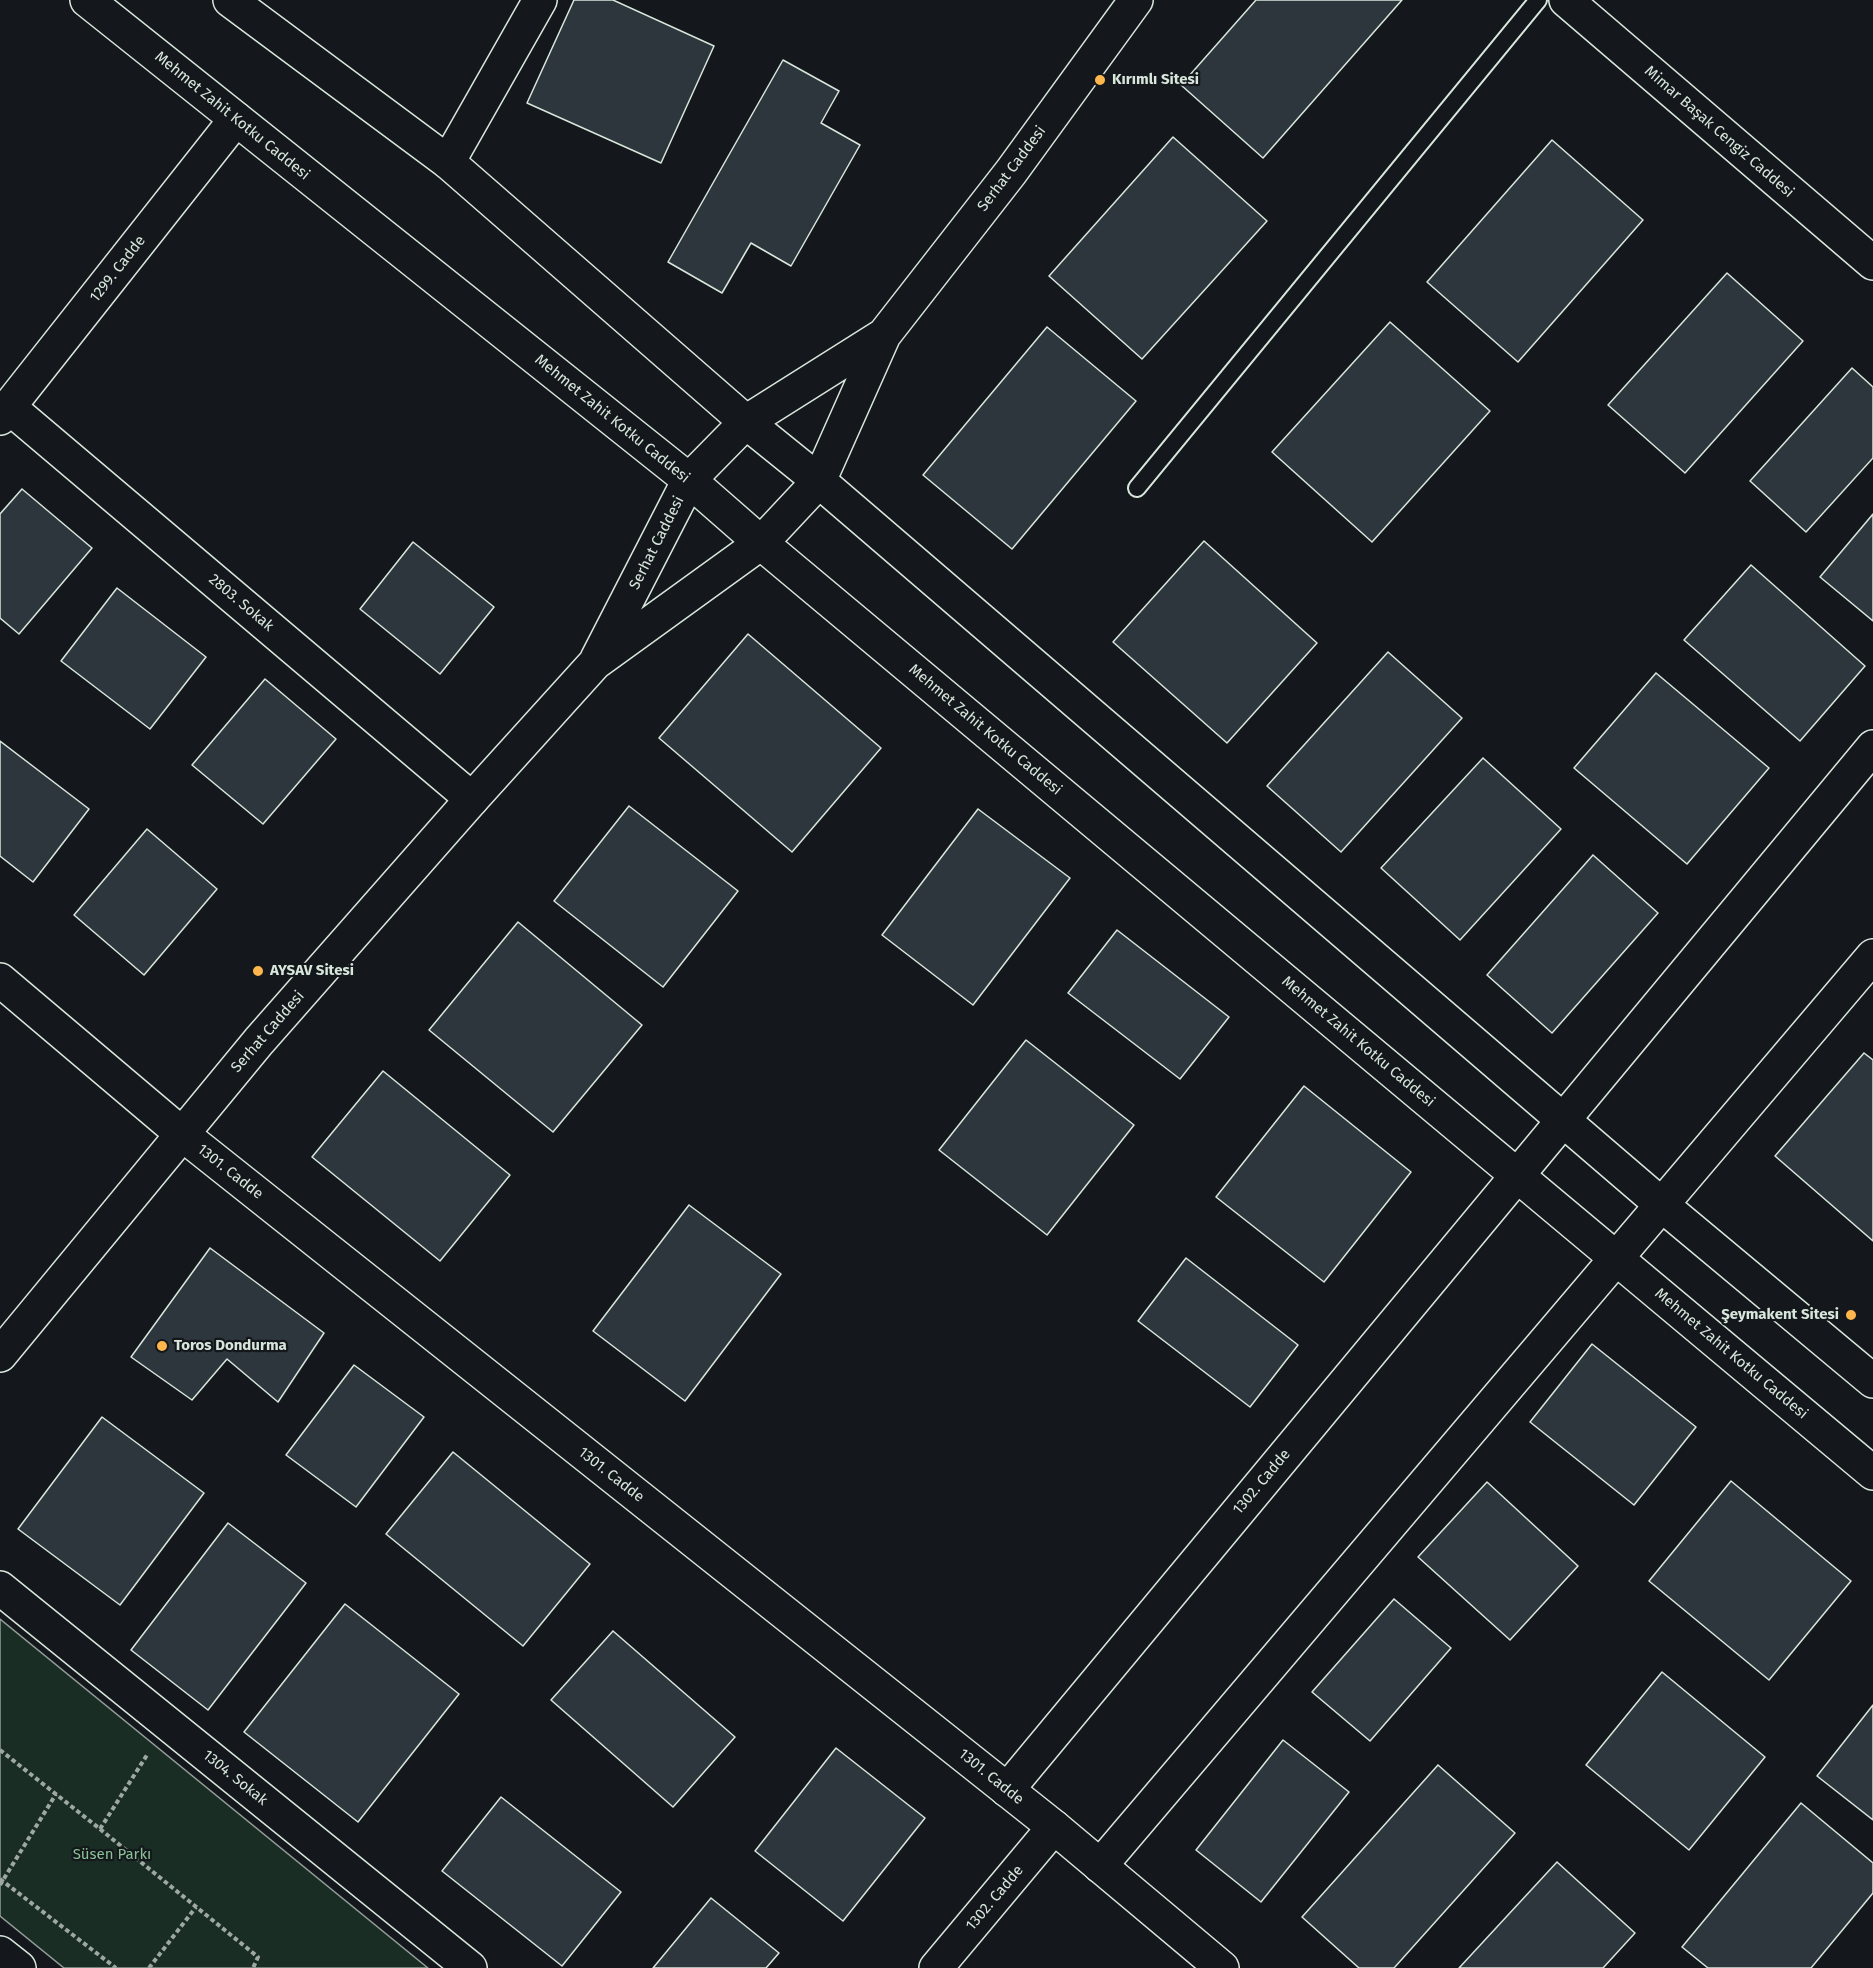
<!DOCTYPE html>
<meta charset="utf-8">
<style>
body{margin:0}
canvas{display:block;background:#14181c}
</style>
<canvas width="1873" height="1968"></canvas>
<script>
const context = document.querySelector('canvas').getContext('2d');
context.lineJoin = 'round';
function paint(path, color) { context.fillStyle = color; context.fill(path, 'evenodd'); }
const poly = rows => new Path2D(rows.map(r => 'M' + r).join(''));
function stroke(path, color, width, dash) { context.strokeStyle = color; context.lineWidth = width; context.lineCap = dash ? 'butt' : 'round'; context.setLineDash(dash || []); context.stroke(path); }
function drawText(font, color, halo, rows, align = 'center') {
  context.font = font + ' "Fira Sans",sans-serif'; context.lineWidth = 4.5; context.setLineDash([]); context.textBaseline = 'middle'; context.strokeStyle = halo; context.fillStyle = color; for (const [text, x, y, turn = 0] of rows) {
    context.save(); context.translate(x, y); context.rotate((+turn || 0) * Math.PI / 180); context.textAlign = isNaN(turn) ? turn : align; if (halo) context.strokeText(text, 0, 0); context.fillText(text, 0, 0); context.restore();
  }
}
const green = poly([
 [0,1619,428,1968,64,1968,0,1916,0,1619]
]);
paint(green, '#1a2d24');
stroke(green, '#939e99', 1.5);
const building = poly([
 [574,0,613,0,714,46,661,163,527,103,574,0],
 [1256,0,1402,0,1263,158,1181,85,1256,0],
 [783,60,839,91,821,123,860,145,791,266,751,243,722,293,668,262,783,60],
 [1173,137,1267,221,1142,359,1049,276,1173,137],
 [1552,140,1643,220,1518,362,1427,282,1552,140],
 [1727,273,1803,341,1685,473,1608,405,1727,273],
 [1390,322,1490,411,1372,542,1272,452,1390,322],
 [1047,327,1136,401,1012,549,923,475,1047,327],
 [1852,368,1873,387,1873,458,1806,532,1750,481,1852,368],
 [22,489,92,548,19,634,0,618,0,514,22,489],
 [1873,514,1873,621,1820,577,1873,514],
 [1204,541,1317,643,1227,743,1113,642,1204,541],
 [413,542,494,607,440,674,360,609,413,542],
 [1751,565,1865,666,1800,741,1684,640,1751,565],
 [117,588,206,657,150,729,61,661,117,588],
 [748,634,881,748,792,852,659,738,748,634],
 [1388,652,1462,718,1341,852,1267,786,1388,652],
 [1656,673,1769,768,1687,864,1574,768,1656,673],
 [265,679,336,739,263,824,192,765,265,679],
 [0,741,89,809,33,882,0,856,0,741],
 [1483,758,1561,829,1460,940,1381,868,1483,758],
 [629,806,738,891,663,987,554,901,629,806],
 [978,809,1070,878,973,1005,882,935,978,809],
 [147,829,217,889,144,975,74,915,147,829],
 [1593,855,1658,913,1552,1033,1487,975,1593,855],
 [518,922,642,1025,553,1132,429,1030,518,922],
 [1117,930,1229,1017,1180,1079,1068,993,1117,930],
 [1026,1040,1134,1125,1047,1235,939,1150,1026,1040],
 [1864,1053,1873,1060,1873,1241,1775,1156,1864,1053],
 [383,1071,510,1175,440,1261,312,1157,383,1071],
 [1304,1086,1411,1172,1324,1282,1216,1197,1304,1086],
 [689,1205,781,1274,685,1401,593,1331,689,1205],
 [210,1248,324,1333,278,1402,227,1359,192,1400,131,1357,210,1248],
 [1186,1258,1298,1345,1250,1407,1138,1321,1186,1258],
 [1592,1344,1696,1427,1634,1505,1530,1422,1592,1344],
 [354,1365,424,1417,356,1507,286,1455,354,1365],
 [102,1417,204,1493,120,1605,18,1529,102,1417],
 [453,1452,590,1564,523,1646,386,1534,453,1452],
 [1731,1481,1851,1581,1769,1680,1649,1581,1731,1481],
 [1487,1482,1578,1566,1510,1640,1418,1557,1487,1482],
 [228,1523,306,1583,208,1710,131,1650,228,1523],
 [1394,1599,1451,1648,1370,1741,1312,1692,1394,1599],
 [345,1604,459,1694,358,1822,244,1732,345,1604],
 [613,1631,735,1737,673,1807,551,1700,613,1631],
 [1662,1672,1765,1757,1689,1850,1586,1765,1662,1672],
 [1873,1705,1873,1820,1817,1776,1873,1705],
 [1283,1740,1349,1792,1261,1902,1196,1850,1283,1740],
 [836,1748,925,1818,843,1921,755,1851,836,1748],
 [1438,1765,1515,1833,1394,1968,1359,1968,1302,1917,1438,1765],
 [501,1797,621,1892,562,1966,442,1871,501,1797],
 [1801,1803,1873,1863,1873,1893,1811,1968,1708,1968,1682,1947,1801,1803],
 [1557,1862,1635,1933,1603,1968,1459,1968,1557,1862],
 [711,1898,779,1953,766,1968,653,1968,711,1898]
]);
paint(building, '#2c363c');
stroke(building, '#d8e6dc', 1.5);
const service = poly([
 [1137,488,1538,0]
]);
const minor = poly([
 [9,407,472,799],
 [0,418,236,119],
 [0,980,182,1134,1054,1827,1222,1968],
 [0,1588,470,1968],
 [0,1953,19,1968]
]);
const tertiary = poly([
 [1566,0,1873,263],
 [448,162,540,0],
 [1007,1790,1873,747],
 [1100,1866,1873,956],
 [936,1968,1054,1827]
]);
const secondary = poly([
 [87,0,689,480,761,543,1873,1473],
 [230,0,448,162,746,422,819,481,1662,1205,1873,1381],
 [597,659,689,480,746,422,884,335],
 [0,1355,259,1041,472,799,595,663,761,543,819,481,884,335,1011,172,1136,0]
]);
stroke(service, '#d8e6dc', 20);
stroke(minor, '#d8e6dc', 36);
stroke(tertiary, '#d8e6dc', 36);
stroke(secondary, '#d8e6dc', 36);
stroke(poly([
 [0,1750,100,1829,147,1755],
 [100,1829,258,1957,253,1968],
 [0,1879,116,1968],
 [0,1885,56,1794],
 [149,1968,196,1907]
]), '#9da8a2', 4, [4.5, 3]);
stroke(service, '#14181c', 16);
stroke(minor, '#14181c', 33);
stroke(tertiary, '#14181c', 33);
stroke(secondary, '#14181c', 33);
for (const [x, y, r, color] of [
 [1100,80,6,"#ffb74d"],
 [258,971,6,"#ffb74d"],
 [1851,1315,6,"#ffb74d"],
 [162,1346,6,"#ffb74d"]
]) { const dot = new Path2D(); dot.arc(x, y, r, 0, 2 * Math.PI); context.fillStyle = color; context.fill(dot); stroke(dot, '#14181c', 2); }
drawText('bold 15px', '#d8e6dc', '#14181c', [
 ["Kırımlı Sitesi",1112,80],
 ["AYSAV Sitesi",270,971],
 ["Şeymakent Sitesi",1839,1315,"right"],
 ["Toros Dondurma",174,1346]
], 'left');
drawText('15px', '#d8e6dc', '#14181c', [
 ["Mehmet Zahit Kotku Caddesi",232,116,39],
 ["Mimar Başak Cengiz Caddesi",1719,132,41],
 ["Serhat Caddesi",1012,169,-53],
 ["1299. Cadde",118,269,-52],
 ["Mehmet Zahit Kotku Caddesi",612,419,39],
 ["Serhat Caddesi",657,543,-63],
 ["2803. Sokak",241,603,40],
 ["Mehmet Zahit Kotku Caddesi",985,730,40],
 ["Serhat Caddesi",268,1032,-49],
 ["Mehmet Zahit Kotku Caddesi",1358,1042,40],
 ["1301. Cadde",230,1172,38],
 ["Mehmet Zahit Kotku Caddesi",1731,1354,40],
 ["1301. Cadde",611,1475,38],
 ["1302. Cadde",1262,1482,-50],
 ["1301. Cadde",991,1777,39],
 ["1304. Sokak",235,1778,39],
 ["1302. Cadde",995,1898,-50]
]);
drawText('15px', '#8ac095', '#14181c', [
 ["Süsen Parkı",112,1855]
]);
</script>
